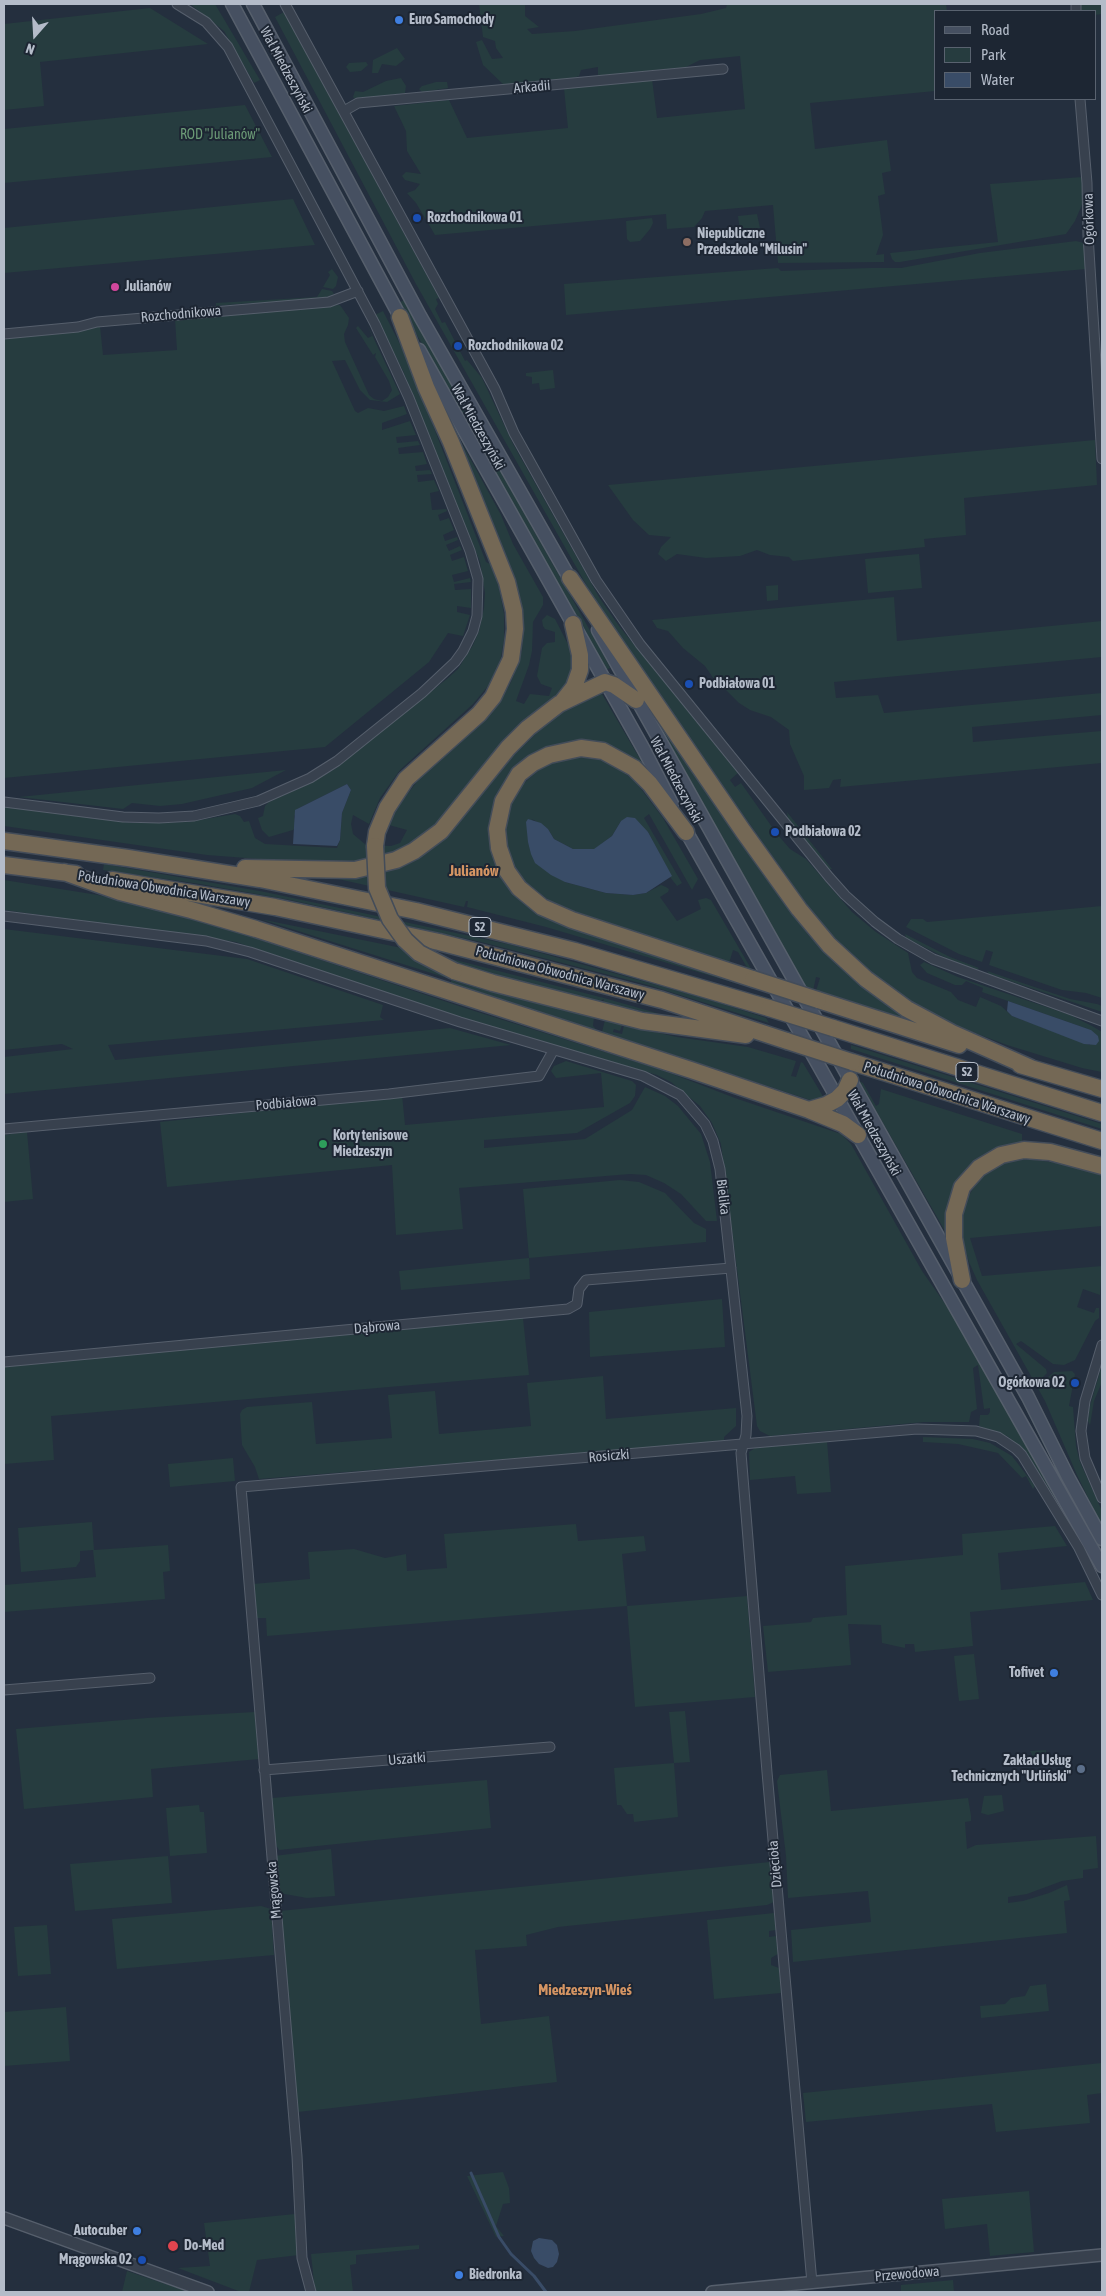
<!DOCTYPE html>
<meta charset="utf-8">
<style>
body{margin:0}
#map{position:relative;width:1106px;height:2296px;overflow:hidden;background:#242f3e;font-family:"Asap Condensed",sans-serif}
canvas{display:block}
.frame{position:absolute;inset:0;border:5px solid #b4bcc9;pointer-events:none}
.legend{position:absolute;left:934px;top:10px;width:162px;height:90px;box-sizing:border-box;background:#1d2633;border:1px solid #59626f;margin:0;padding:6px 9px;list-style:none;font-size:15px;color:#b4bcc9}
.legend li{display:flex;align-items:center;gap:10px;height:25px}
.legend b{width:25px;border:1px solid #59626f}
.north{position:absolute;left:10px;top:10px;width:50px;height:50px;-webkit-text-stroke:4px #1d2633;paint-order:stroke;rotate:199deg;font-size:14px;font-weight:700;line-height:20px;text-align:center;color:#b4bcc9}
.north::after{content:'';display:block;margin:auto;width:18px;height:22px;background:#b4bcc9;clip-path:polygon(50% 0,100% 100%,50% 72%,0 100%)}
</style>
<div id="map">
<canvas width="1106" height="2296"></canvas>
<div class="frame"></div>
<ul class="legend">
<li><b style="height:6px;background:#465061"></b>Road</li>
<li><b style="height:14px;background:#263c3f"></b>Park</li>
<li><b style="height:14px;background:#394c67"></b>Water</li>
</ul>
<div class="north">N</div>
</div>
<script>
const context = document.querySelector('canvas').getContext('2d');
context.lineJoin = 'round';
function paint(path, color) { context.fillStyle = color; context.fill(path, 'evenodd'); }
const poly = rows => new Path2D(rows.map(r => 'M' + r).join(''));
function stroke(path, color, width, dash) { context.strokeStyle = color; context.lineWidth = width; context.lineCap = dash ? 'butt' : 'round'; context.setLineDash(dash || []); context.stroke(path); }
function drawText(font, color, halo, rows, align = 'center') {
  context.font = font + ' "Asap Condensed",sans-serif'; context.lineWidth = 4; context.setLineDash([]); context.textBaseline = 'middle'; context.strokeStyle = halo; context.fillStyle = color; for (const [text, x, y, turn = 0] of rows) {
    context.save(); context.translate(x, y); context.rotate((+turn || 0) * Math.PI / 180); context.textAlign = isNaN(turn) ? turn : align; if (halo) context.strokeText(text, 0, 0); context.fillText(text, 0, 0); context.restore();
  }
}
paint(poly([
 [190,4,215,4,260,80,254,83,224,31],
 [479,4,525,4,525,16,539,27,527,29,532,34,575,31,701,14,726,8,727,4,946,4,947,11,935,11,935,91,810,103,815,149,887,140,891,171,882,173,885,194,878,196,883,235,876,255,884,254,884,262,778,263,773,205,705,211,702,218,694,227,667,229,666,214,435,235,416,203,407,193,415,190,420,184,405,180,402,176,406,172,421,174,407,151,406,131,394,106,449,100,467,138,568,128,564,88,652,79,657,118,745,109,740,56,700,60,684,68,654,70,637,75,623,74,604,77,598,75,598,67,581,70,579,76,569,80,505,86,483,65,476,42,482,40,492,59,503,58,496,48,495,41,483,37],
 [1077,4,1102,4,1102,14,1095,15,1095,11,1077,11],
 [150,8,208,44,40,62,44,106,4,110,4,24],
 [284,12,439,298,436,299,438,304,435,309,442,323,445,322,465,361,467,360,482,378,513,444,599,597,619,626,738,773,730,780,735,787,741,783,772,827,770,829,776,836,778,835,790,849,806,859,852,912,876,932,908,953,912,972,917,978,951,992,958,1000,976,1007,980,997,1001,1006,1012,1016,1090,1045,1091,1030,982,992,983,988,966,981,962,985,955,985,927,973,920,965,924,962,958,977,1070,1015,1092,1026,1102,1032,1102,1072,1082,1068,1007,1045,951,1024,914,1003,883,982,851,954,827,930,799,894,605,618,416,284,275,17],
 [397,48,405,59,396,66,382,64,378,73,372,73,373,60],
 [366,62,368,65,361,71,350,72,346,67,349,63],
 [401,78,406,86,405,93,356,100,353,97,355,91,363,92,386,81],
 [436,82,447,82,448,88,422,92,419,89,422,86],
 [245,105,272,157,4,183,4,129],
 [1082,177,1084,200,1075,221,1066,234,900,262,895,262,892,259,890,253,998,242,990,184],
 [293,199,315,245,4,273,4,228],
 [757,214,760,228,740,231,738,216],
 [652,218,653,223,650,229,640,241,630,242,627,239,626,221],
 [1076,241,1084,243,1086,269,566,315,564,284,778,268,781,271,871,268,901,268,980,253],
 [332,269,338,277,336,286,333,289,323,287,330,275,328,272],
 [322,289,332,291,334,294,322,299,258,305,250,303,216,306,216,303,317,297],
 [404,300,601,650,610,668,605,670,399,303],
 [340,305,349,318,348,325,344,334,345,342,369,395,374,399,382,401,388,397,392,390,389,381,375,357,376,353,373,355,356,328,358,326,368,338,372,336,366,322,400,394,387,402,370,400,360,390,345,360,332,361,355,411,358,413,368,408,384,411,404,406,407,414,382,423,382,430,410,421,416,435,396,437,397,443,418,441,420,445,398,448,399,454,423,452,427,464,415,466,416,471,430,470,432,474,417,475,418,482,434,480,439,491,430,493,432,510,446,509,447,511,438,515,440,521,449,518,454,530,443,535,445,541,457,537,458,540,446,545,449,551,460,546,462,550,450,555,452,561,464,557,468,571,452,575,454,582,470,578,471,582,454,584,455,590,471,589,471,608,457,606,457,612,470,615,463,636,448,633,429,662,325,747,4,778,4,336,100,326,103,355,177,350,175,319],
 [383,311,406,356,486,562,492,565,499,588,504,614,504,639,501,657,495,675,488,686,473,704,400,770,380,798,369,824,353,815,351,824,353,834,366,845,391,846,400,843,407,830,389,825,396,809,422,775,459,743,498,705,511,682,522,651,524,619,516,581,454,429,501,515,513,544,543,597,543,605,533,622,532,651,529,665,516,701,524,704,530,694,549,696,552,688,541,684,537,676,542,648,547,643,555,642,555,632,545,629,543,626,542,620,547,615,555,619,573,654,572,676,559,695,522,723,497,748,440,819,422,837,399,851,365,861,286,861,207,855,4,826,4,807,132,823,188,822,235,814,240,816,244,822,249,821,255,838,265,844,337,848,340,840,342,813,351,790,347,784,297,809,294,817,296,826,293,830,269,837,262,830,258,818,263,816,265,806,269,802,300,788,335,769,448,678,458,669,473,645,479,631,484,608,485,593,480,562,403,371,375,315],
 [553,370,555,388,540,390,539,383,532,384,532,377,526,376,526,373],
 [1095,440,1097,485,964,498,966,535,924,539,925,547,793,561,789,557,770,555,757,550,740,556,706,558,677,554,666,561,658,554,661,547,671,537,649,535,633,520,608,485],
 [919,554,922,588,868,593,865,559],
 [778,585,778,600,767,601,766,586],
 [894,597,897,641,1102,621,1102,657,834,682,836,698,878,695,884,713,1102,693,1102,715,972,727,973,742,1102,731,1102,763,840,787,841,779,833,780,829,788,804,790,804,776,790,744,789,730,771,717,750,710,739,703,724,688,718,685,705,666,683,648,668,631,657,628,652,620],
 [602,694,647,771,621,751,607,746,578,741,566,742,536,752,506,781,493,808,490,838,493,857,499,871,508,885,696,969,746,984,745,986,546,927,467,907,468,901,466,901,464,907,329,877,357,877,387,871,404,865,455,826,515,754,544,726,564,711,593,695],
 [654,716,759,869,810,937,857,983,918,1025,816,991,820,978,816,977,813,991,807,989],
 [577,757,601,760,615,766,635,781,663,818,698,879,692,890,649,814,644,818,682,883,677,886,670,877,671,876,648,832,621,821,612,836,595,849,573,849,554,839,548,829,532,819,565,882,606,893,633,895,646,893,661,885,666,887,669,889,668,892,660,897,677,921,701,909,698,900,706,898,711,900,753,972,749,971,738,952,733,950,729,963,588,917,550,901,525,882,509,856,505,831,509,807,522,785,541,768,551,763],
 [286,770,252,788,182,804,160,806,132,803,123,809,19,797],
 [787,812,832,869,829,869,788,819],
 [104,864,265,892,512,945,708,999,766,1018,769,1023,648,985,481,942,290,900,200,884,103,870],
 [4,880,98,895,169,912,222,927,465,1008,662,1070,735,1098,841,1134,851,1144,922,1271,955,1318,1073,1527,1026,1452,1007,1436,979,1426,980,1415,988,1415,990,1412,990,1408,984,1409,978,1365,973,1368,977,1409,971,1412,969,1422,924,1422,770,1436,760,1431,757,1426,721,1144,712,1123,700,1106,671,1082,657,1075,458,1017,236,942,4,910],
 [1102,906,1102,998,1086,993,1062,990,989,965,993,952,986,950,982,962,959,954,906,927,911,919,923,919,927,922],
 [260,919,436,955,604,998,674,1018,603,1003,604,999,599,1002,454,971,447,978],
 [4,929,247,959,383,1005,380,1017,384,1020,108,1045,115,1060,450,1028,511,1045,4,1094,4,1057,73,1049,62,1044,4,1050],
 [905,934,950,957,979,968,976,970,942,956,906,938],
 [987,971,1070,999,1097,1004,1102,1006,1102,1012,989,974],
 [451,980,470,986,594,1017,593,1026,598,1031,602,1032,605,1020,622,1025,620,1031,614,1029,613,1032,622,1034,624,1025,677,1037,748,1047,796,1061,791,1076,796,1077,801,1062,803,1063,824,1098,813,1101,804,1098,451,983],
 [851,1045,1102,1124,1102,1129,851,1049],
 [566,1061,632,1081,636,1085,635,1096,630,1103,577,1133,484,1140,484,1148,585,1139,632,1110,645,1087,665,1096,678,1106,701,1134,710,1162,717,1221,706,1221,681,1194,664,1183,646,1175,630,1174,459,1188,463,1229,396,1235,392,1165,167,1187,160,1122,402,1095,405,1125,604,1107,601,1073,556,1078,551,1071,554,1066],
 [859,1081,863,1083,876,1106,879,1104,881,1089,1022,1134,1022,1145,999,1147,983,1155,961,1176,949,1201,945,1231],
 [27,1132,33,1199,4,1202,4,1135],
 [1030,1159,1063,1164,1102,1175,1102,1226,970,1238,982,1276,1102,1266,1100,1295,1083,1289,1077,1307,1094,1313,1096,1308,1099,1308,1099,1318,1095,1321,1075,1360,1064,1365,1053,1364,1021,1341,1016,1344,1046,1369,1047,1373,1043,1377,1045,1380,1054,1372,1072,1371,1075,1374,1069,1406,1073,1407,1076,1446,1080,1462,1102,1511,1102,1526,1077,1475,1045,1401,977,1280,969,1262,960,1232,964,1204,978,1180,987,1171,1004,1162],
 [620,1180,639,1182,665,1193,694,1223,706,1229,706,1242,529,1258,530,1279,401,1290,399,1271,529,1258,523,1189],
 [722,1299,725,1347,590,1357,589,1312],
 [523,1318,529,1375,51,1416,54,1460,4,1464,4,1366],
 [1102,1365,1102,1382,1094,1401,1090,1425,1088,1421,1089,1409],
 [603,1376,606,1419,736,1408,736,1426,724,1437,724,1442,259,1479,255,1467,242,1445,240,1414,242,1410,247,1407,312,1402,316,1444,392,1438,388,1395,435,1391,439,1434,531,1426,527,1383],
 [923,1437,973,1439,990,1443,1012,1456,1035,1486,1033,1489,1026,1476,1022,1478,998,1453,958,1444,923,1442],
 [827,1441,831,1492,797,1494,795,1476,750,1480,749,1452,755,1448],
 [233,1458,235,1481,170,1487,168,1464],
 [92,1522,94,1550,168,1545,170,1571,163,1572,165,1599,4,1612,4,1585,96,1577,93,1550,80,1551,80,1561,76,1567,21,1572,18,1528],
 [576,1524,578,1541,644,1536,646,1551,622,1554,627,1606,747,1596,755,1697,635,1707,627,1606,267,1636,266,1618,257,1618,253,1584,310,1579,308,1552,354,1549,385,1558,406,1554,407,1571,447,1568,444,1534],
 [1055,1526,1067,1546,998,1553,1001,1590,1085,1582,1093,1600,970,1612,973,1646,915,1652,914,1644,905,1644,905,1648,882,1643,881,1625,848,1624,851,1665,768,1672,763,1626,811,1622,813,1618,847,1615,845,1566,963,1555,962,1534],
 [974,1654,979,1699,959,1701,954,1656],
 [685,1711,690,1762,674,1763,678,1817,634,1822,633,1814,627,1814,621,1805,617,1805,614,1768,674,1763,669,1712],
 [255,1712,259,1759,151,1769,153,1797,24,1809,16,1729,147,1718],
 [1046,1750,1047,1764,1038,1765,1030,1751],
 [827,1770,831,1811,968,1798,971,1816,971,1821,965,1822,967,1849,976,1845,1096,1836,1098,1868,1083,1870,1083,1878,1062,1881,1027,1894,1008,1897,1008,1903,1023,1901,1049,1893,1067,1885,1070,1900,1064,1901,1067,1933,793,1962,791,1930,871,1922,868,1891,788,1898,786,1856,777,1781,780,1775],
 [487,1780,491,1828,279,1850,275,1843,272,1798],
 [1002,1795,1004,1811,988,1815,981,1813,984,1796],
 [199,1805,200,1812,204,1812,207,1853,170,1856,166,1808],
 [331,1849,335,1896,307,1898,279,1893,274,1856],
 [168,1856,172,1903,75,1911,70,1864],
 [770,1862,774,1902,767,1905,558,1927,526,1935,527,1946,475,1950,481,2024,549,2016,557,2082,298,2112,280,1911],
 [261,1906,271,1909,274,1955,117,1969,112,1919],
 [774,1913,776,1930,769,1931,769,1937,776,1936,778,1954,771,1958,771,1965,779,1968,781,1993,714,1999,707,1920],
 [47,1925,51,1974,18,1976,14,1927],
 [1046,1984,1049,2011,981,2018,980,2006,1005,2004,1011,1998,1025,1996,1030,1986],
 [66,2007,70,2061,4,2066,4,2012],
 [1102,2063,1102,2093,1087,2095,1090,2123,996,2132,992,2104,806,2122,803,2093],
 [503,2172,509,2188,510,2203,503,2204,496,2226,504,2236,496,2237,467,2176],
 [1029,2191,1034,2252,990,2256,987,2224,945,2229,942,2199],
 [295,2214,299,2255,257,2260,249,2292,241,2292,178,2268,210,2266,204,2223],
 [419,2245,419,2249,356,2255,356,2264,350,2265,353,2292,315,2292,311,2254],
 [127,2271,189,2292,122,2292],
 [953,2280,954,2292,901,2292,901,2285]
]), '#263c3f');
paint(poly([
 [347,784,351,790,342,813,340,840,337,846,293,844,295,810],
 [627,817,635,818,648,832,672,876,646,893,633,895,606,893,565,882,551,875,535,863,531,854,528,842,526,822,528,819,541,823,548,829,554,839,573,849,594,849,612,836,621,821],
 [1008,1001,1091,1030,1098,1036,1099,1041,1096,1045,1084,1044,1012,1016,1007,1011],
 [539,2238,552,2240,557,2245,559,2254,557,2262,553,2267,548,2268,539,2264,534,2258,531,2251,533,2241]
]), '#394c67');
stroke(poly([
 [471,2173,499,2237,511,2254,534,2276,546,2292]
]), '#394c67', 3);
const minor = poly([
 [285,4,495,389,514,433,596,580,640,644,829,877,845,895,875,922,898,939,933,959,1102,1021],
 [1076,4,1076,11],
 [1080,99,1087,183,1088,235,1102,459],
 [344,111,358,103,723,69],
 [4,334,78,327,97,322,329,302,358,291],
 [4,802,123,817,159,818,194,816,258,801,310,778,337,761,422,693,455,662,463,651,473,631,477,616,478,579,470,551,409,398,375,324,228,47,206,22,177,4],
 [4,916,206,941,250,952,460,1022,643,1076,680,1095,705,1124,713,1141,720,1169,747,1416,746,1435,741,1453,767,1772,812,2283],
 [4,1129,389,1094,539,1076,553,1051],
 [1102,1345,1085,1401,1081,1431,1085,1458,1102,1498],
 [4,1362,568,1309,577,1304,579,1289,586,1280,731,1268],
 [4,1690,150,1678],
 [264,1770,550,1747],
 [311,2292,302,2258,297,2156,241,1487,917,1429,976,1431,998,1437,1016,1449,1022,1455,1079,1548,1102,1595]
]);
const tertiary = poly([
 [4,2218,208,2292],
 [712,2292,1102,2255]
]);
const secondary = poly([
 [232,4,404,324],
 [253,4,420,316,574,586],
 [419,350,644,750,672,804],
 [598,630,1028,1397,1068,1477,1102,1539],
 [682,824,1102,1566]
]);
const motorway = poly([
 [570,578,743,831,799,909,829,945,866,979,907,1009,952,1033,1031,1068],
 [563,701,574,687,580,670,580,655,573,624],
 [686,832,650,784,634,768,603,751,581,748,549,755,533,763,519,774,503,801,497,829,499,848,507,871,519,888,542,907,572,920,753,979],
 [4,841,128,858,260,879,416,911,575,951,769,1008],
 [375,846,377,832,387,808,406,779,479,714,493,697,511,659,515,629,514,611,507,582,451,442,426,387,400,317],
 [4,865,76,874],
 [245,868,355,870,396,860,414,851,441,831,508,748,528,728,559,704,605,682,614,685,636,700],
 [64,872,120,892,191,910,256,929,691,1070,809,1110,843,1124,858,1135],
 [112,880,275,907,439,942,662,1000,787,1041],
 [454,971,493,983,642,1021,746,1035],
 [818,1000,959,1045],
 [833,1028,1102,1113],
 [852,1062,1102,1141],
 [1020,1065,1102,1089],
 [809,1110,826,1105,837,1099,845,1091,850,1080],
 [962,1280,954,1238,954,1214,962,1187,979,1168,1001,1155,1024,1150,1050,1152,1102,1166]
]);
stroke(minor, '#565f6c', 11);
stroke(tertiary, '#565f6c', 14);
stroke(secondary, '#565f6c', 15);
stroke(motorway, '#434c59', 19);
stroke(minor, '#38414e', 9);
stroke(tertiary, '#38414e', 11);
stroke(secondary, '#465061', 12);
stroke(motorway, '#746855', 16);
const motorwayBridge = poly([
 [375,846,377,888,390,919,405,940,419,953,454,971],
 [753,979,818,1000],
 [769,1008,833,1028],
 [787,1041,852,1062]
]);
stroke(motorwayBridge, '#434c59', 19, []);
stroke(motorwayBridge, '#746855', 16);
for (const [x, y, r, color] of [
 [399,20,5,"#3f7fe0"],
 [417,218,5,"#1a4fb4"],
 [687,242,5,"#8d6e63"],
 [115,287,5,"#d1479c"],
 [458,346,5,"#1a4fb4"],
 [689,684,5,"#1a4fb4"],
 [775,832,5,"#1a4fb4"],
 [323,1144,5,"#2e9e5b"],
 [1075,1383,5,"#1a4fb4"],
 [1054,1673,5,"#3f7fe0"],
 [1081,1769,5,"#5c6f8a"],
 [137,2231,5,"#3f7fe0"],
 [173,2246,6,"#e0444e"],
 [142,2260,5,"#1a4fb4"],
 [459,2275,5,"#3f7fe0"]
]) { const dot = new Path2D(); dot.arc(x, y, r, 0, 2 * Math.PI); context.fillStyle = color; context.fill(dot); stroke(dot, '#1d2633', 2); }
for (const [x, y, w] of [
 [480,927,22],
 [967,1072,22]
]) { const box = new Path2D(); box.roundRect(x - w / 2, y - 9.5, w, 19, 4); context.fillStyle = '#1d2633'; context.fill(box); stroke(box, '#b4bcc9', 1); }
drawText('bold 12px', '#b4bcc9', null, [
 ["S2",480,927],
 ["S2",967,1072]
]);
drawText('bold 14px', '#b4bcc9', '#1d2633', [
 ["Euro Samochody",409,20],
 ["Rozchodnikowa 01",427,218],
 ["Niepubliczne",697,234],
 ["Przedszkole \"Milusin\"",697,250],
 ["Julianów",125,287],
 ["Rozchodnikowa 02",468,346],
 ["Podbiałowa 01",699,684],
 ["Podbiałowa 02",785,832],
 ["Korty tenisowe",333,1136],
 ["Miedzeszyn",333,1152],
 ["Ogórkowa 02",1065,1383,"right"],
 ["Tofivet",1044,1673,"right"],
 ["Zakład Usług",1071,1761,"right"],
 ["Technicznych \"Urliński\"",1071,1777,"right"],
 ["Autocuber",127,2231,"right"],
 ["Do-Med",184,2246],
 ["Mrągowska 02",132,2260,"right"],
 ["Biedronka",469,2275]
], 'left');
drawText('14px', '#b4bcc9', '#1d2633', [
 ["Wał Miedzeszyński",286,70,62],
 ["Arkadii",532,87,-5],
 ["Ogórkowa",1089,219,-92],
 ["Rozchodnikowa",181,314,-5],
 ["Wał Miedzeszyński",478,427,61],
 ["Wał Miedzeszyński",676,780,62],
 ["Południowa Obwodnica Warszawy",164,889,9],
 ["Południowa Obwodnica Warszawy",560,973,15],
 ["Południowa Obwodnica Warszawy",947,1093,18],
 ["Podbiałowa",286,1103,-5],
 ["Wał Miedzeszyński",874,1133,61],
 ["Bielika",723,1197,83],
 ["Dąbrowa",377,1327,-5],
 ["Rosiczki",609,1456,-5],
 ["Uszatki",407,1759,-5],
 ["Dzięcioła",775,1864,-95],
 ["Mrągowska",274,1890,-95],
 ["Przewodowa",907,2274,-5]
]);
drawText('14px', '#6b9a76', '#1d2633', [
 ["ROD \"Julianów\"",220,135]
]);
drawText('bold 15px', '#d59563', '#1d2633', [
 ["Julianów",474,871],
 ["Miedzeszyn-Wieś",585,1990]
]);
</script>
